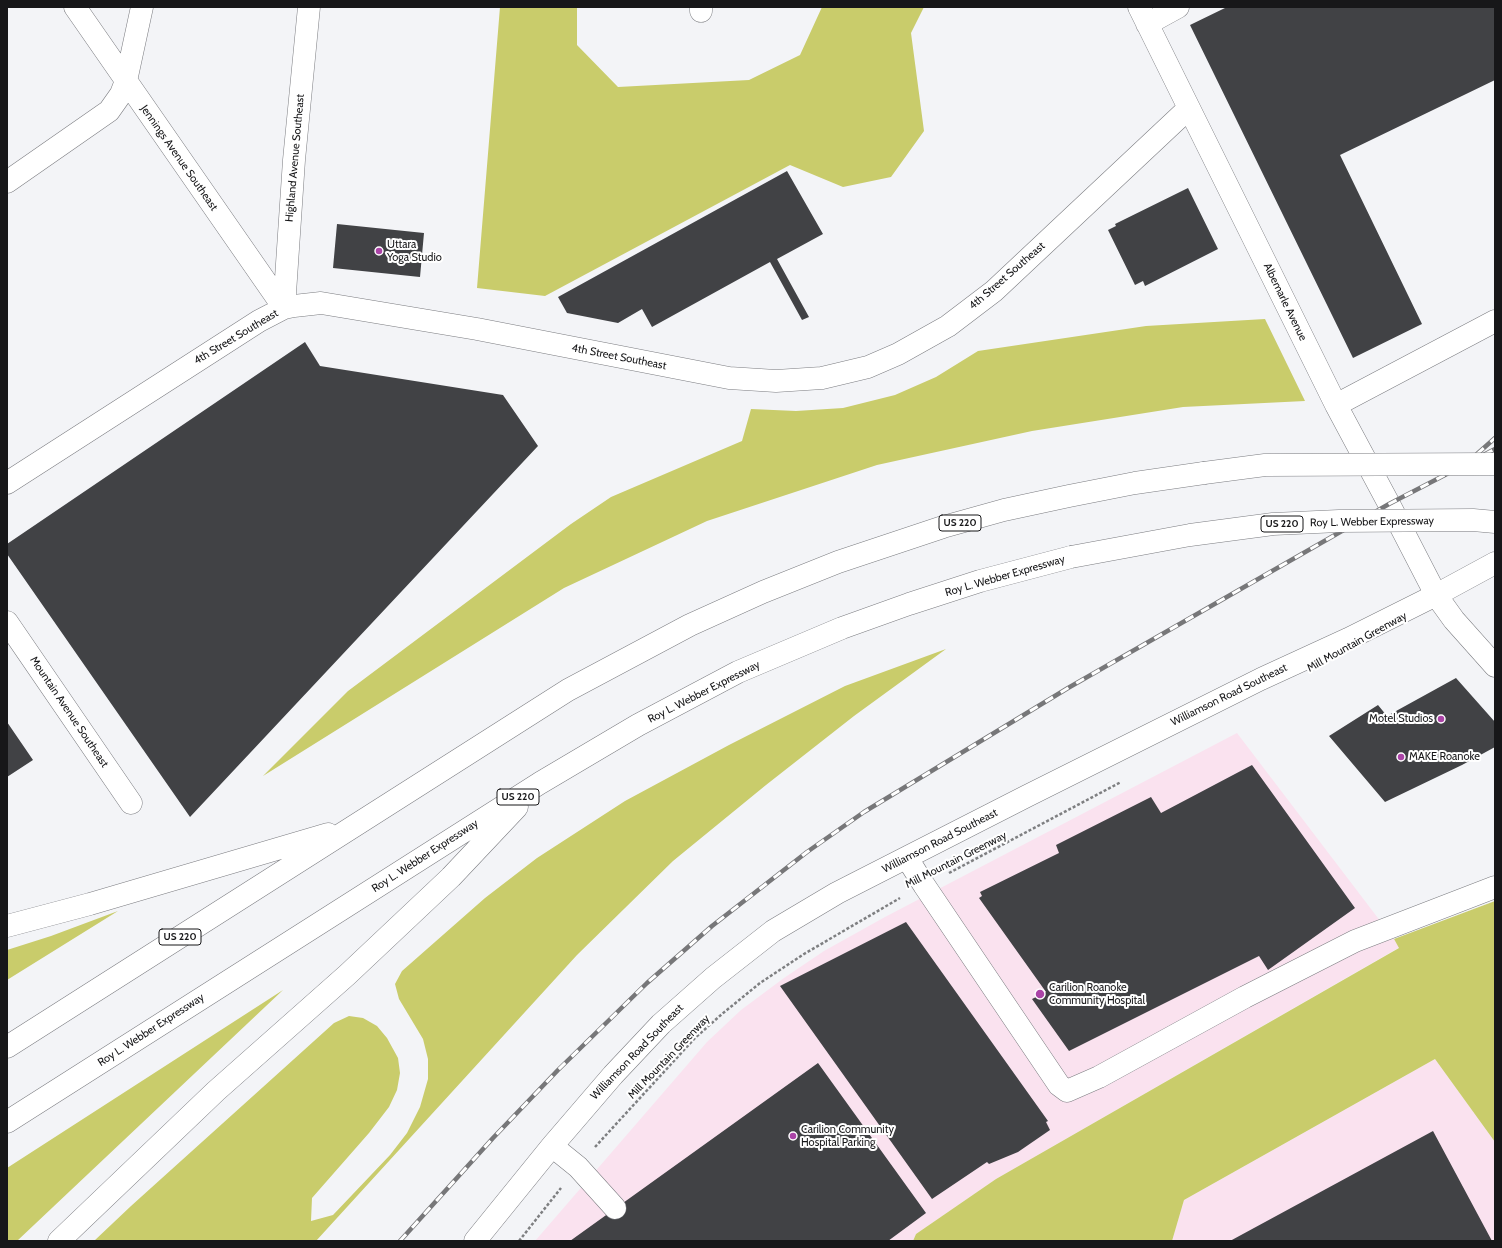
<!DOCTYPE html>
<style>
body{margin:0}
#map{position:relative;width:1502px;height:1248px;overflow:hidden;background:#f3f4f7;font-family:Cabin,sans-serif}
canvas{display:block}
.frame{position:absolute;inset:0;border:8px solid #171719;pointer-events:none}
</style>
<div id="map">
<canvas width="1502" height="1248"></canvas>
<div class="frame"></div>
</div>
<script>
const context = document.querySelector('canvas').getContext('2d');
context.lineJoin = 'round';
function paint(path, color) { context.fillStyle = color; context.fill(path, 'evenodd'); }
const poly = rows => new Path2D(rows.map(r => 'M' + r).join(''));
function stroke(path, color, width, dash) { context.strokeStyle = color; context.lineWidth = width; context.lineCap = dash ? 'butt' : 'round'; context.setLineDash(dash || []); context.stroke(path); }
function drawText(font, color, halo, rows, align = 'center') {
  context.font = font + ' Cabin,sans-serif'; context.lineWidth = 4; context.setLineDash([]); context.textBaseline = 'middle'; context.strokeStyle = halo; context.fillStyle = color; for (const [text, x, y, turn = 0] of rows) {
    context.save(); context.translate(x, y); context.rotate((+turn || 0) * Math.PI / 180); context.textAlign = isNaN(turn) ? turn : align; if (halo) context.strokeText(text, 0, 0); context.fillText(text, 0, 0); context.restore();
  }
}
paint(poly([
 [1237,733,1400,947,996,1179,916,1234,913,1241,535,1241,707,1042,741,1010,784,978,824,951,885,917],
 [1435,1059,1495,1142,1495,1241,1172,1241,1184,1200]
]), '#fae2ef');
paint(poly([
 [500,7,577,7,577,45,618,87,749,80,800,55,822,7,924,7,911,33,924,131,891,177,843,187,790,165,545,296,477,288],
 [1265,319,1305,401,1183,407,1032,431,877,465,707,521,564,588,263,776,348,691,571,524,611,497,742,441,751,409,796,411,843,408,895,395,936,377,978,351,1146,326],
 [946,649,854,716,766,785,673,861,577,955,316,1241,94,1241,131,1206,334,1023,349,1016,363,1018,377,1026,387,1038,398,1058,400,1073,397,1090,389,1107,369,1133,312,1198,311,1221,333,1215,390,1155,407,1133,420,1107,428,1079,428,1059,423,1039,399,999,395,984,402,971,485,898,537,858,625,801,729,745,845,686],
 [1495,901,1495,1142,1435,1059,1184,1200,1172,1241,913,1241,916,1234,996,1179,1399,948,1394,939],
 [118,911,7,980,7,950,51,936],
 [283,990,17,1241,7,1241,7,1168]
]), '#c9cc6b');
paint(poly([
 [1227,7,1495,7,1495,80,1340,155,1422,324,1353,358,1190,25],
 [787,171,823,234,777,259,809,317,802,320,770,262,652,327,642,309,618,323,567,313,558,297],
 [1188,188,1218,249,1145,286,1143,281,1135,285,1108,230,1116,226,1115,224],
 [337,224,424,233,420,277,333,268],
 [305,342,320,366,503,395,538,446,190,817,7,554,7,544],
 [1456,678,1495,722,1495,747,1462,765,1385,802,1329,736,1378,705,1387,716],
 [7,722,33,760,7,777],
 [1252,765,1355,908,1268,970,1259,956,1069,1051,1032,999,1046,992,979,898,982,896,980,892,1059,853,1056,845,1151,797,1161,813],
 [906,922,1048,1121,1046,1122,1050,1130,1018,1152,989,1164,987,1162,932,1199,780,986],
 [818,1063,926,1213,888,1241,570,1241],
 [1433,1131,1492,1241,1230,1241]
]), '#414245');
const minor = poly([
 [75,7,284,308],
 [701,7,701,11],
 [1139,7,1336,405,1389,504,1436,595,1454,620,1495,666],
 [1147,24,1178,7],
 [7,182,109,111,121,94,126,81,142,7],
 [284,308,294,160,309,7],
 [1336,405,1495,321],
 [7,483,259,321,284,308,294,306,321,303,477,329,729,378,776,381,822,378,868,367,898,354,948,326,994,291,1189,108],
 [7,622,131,803],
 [907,858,924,885,1059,1085,1067,1091,1099,1077,1245,997,1355,941,1495,887],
 [552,1146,578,1167,615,1208],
 [475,1241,552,1146,613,1075,661,1024,713,978,773,931,837,893,1027,796,1261,679,1348,639,1436,595,1495,563]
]);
const highway = poly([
 [7,926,90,904,328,834],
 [7,1047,568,690,690,625,763,592,838,562,943,527,1004,510,1069,496,1135,483,1204,473],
 [7,1122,540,783,638,725,738,672,842,628,909,604,980,581,1071,557],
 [59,1241,216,1091,347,975,451,877,517,807]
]);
stroke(minor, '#7b7c80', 23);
stroke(highway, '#7b7c80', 23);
stroke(poly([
 [949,873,1121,782],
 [595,1147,695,1038,722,1014,760,983,804,954,900,898],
 [519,1241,561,1188]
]), '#7e7f81', 2.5, [3, 2]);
stroke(minor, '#fff', 22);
stroke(highway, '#fff', 22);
const rail = poly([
 [1477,454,1495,438],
 [400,1241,493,1138,558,1070,647,983,712,926,807,852,864,812,1068,688,1389,504,1495,449]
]);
stroke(rail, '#777779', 4.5);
stroke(rail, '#fff', 3, [9]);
const highwayBridge = poly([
 [1204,473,1265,465,1495,464],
 [1071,557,1190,535,1273,524,1339,521,1473,520,1495,522]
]);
stroke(highwayBridge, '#7b7c80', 23, []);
stroke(highwayBridge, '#fff', 22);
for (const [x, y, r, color] of [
 [379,251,4,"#ab44a7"],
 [1441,719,4,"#ab44a7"],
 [1401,757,4,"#ab44a7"],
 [1040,994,5,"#ab44a7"],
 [793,1136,4,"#ab44a7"]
]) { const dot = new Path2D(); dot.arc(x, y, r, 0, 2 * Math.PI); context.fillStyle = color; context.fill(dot); stroke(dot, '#fff', 1.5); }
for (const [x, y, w] of [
 [960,523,42],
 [1282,524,42],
 [518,797,42],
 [180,937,42]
]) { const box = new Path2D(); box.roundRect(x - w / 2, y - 8, w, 16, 3); context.fillStyle = '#fff'; context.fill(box); stroke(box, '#171719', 1); }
drawText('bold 10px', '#171719', null, [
 ["US 220",960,523],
 ["US 220",1282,524],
 ["US 220",518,797],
 ["US 220",180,937]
]);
drawText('11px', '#171719', '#fff', [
 ["Jennings Avenue Southeast",179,158,55],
 ["Highland Avenue Southeast",295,158,-85],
 ["4th Street Southeast",1007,276,-41],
 ["Albemarle Avenue",1285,302,64],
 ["4th Street Southeast",236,337,-31],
 ["4th Street Southeast",619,357,11],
 ["Roy L. Webber Expressway",1372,522,-1],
 ["Roy L. Webber Expressway",1005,576,-16],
 ["Mill Mountain Greenway",1357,642,-29],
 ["Roy L. Webber Expressway",704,692,-27],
 ["Williamson Road Southeast",1229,695,-26],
 ["Mountain Avenue Southeast",69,712,56],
 ["Williamson Road Southeast",940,841,-27],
 ["Roy L. Webber Expressway",425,856,-33],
 ["Mill Mountain Greenway",956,860,-27],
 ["Roy L. Webber Expressway",151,1030,-33],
 ["Williamson Road Southeast",637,1052,-46],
 ["Mill Mountain Greenway",669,1057,-46]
]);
drawText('11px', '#171719', '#fff', [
 ["Uttara",387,245],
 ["Yoga Studio",387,258],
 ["Motel Studios",1433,719,"right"],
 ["MAKE Roanoke",1409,757],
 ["Carilion Roanoke",1049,988],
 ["Community Hospital",1049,1001],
 ["Carilion Community",801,1130],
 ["Hospital Parking",801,1143]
], 'left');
</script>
